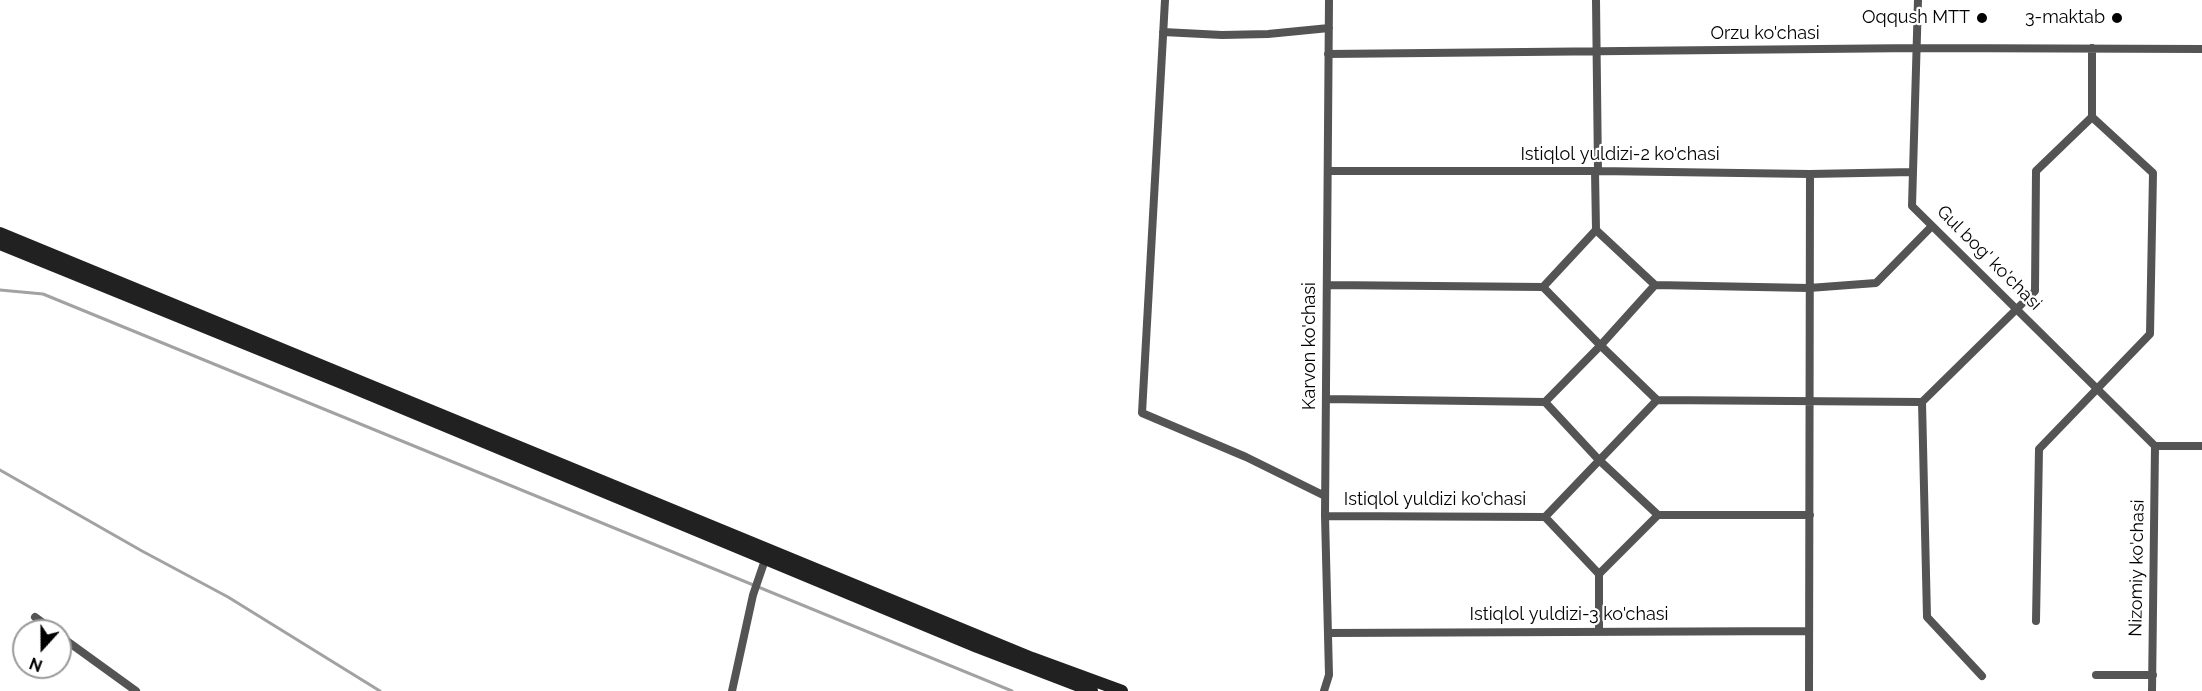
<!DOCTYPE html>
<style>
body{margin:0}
#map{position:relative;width:2202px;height:691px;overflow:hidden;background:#fff;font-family:Raleway,sans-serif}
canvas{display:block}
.north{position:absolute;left:12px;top:619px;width:60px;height:60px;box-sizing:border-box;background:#fff;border:2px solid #999;border-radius:50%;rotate:201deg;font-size:16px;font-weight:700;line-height:24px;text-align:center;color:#000}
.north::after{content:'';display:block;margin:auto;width:21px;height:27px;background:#000;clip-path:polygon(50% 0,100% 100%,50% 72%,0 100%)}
</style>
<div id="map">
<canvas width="2202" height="691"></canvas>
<div class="north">N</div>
</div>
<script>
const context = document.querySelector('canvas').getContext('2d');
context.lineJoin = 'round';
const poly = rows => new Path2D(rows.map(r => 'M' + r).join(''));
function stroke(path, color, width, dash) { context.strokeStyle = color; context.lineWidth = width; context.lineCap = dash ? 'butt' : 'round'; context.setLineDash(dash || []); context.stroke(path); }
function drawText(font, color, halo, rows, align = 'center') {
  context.font = font + ' Raleway,sans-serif'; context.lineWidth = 4.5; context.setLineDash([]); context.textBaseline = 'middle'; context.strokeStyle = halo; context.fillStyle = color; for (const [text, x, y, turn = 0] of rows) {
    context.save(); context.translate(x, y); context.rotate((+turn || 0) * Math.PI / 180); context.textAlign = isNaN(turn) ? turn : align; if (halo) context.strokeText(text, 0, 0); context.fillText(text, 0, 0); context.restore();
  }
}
stroke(poly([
 [0,290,43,294,1012,691],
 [0,470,142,551,228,597,380,691]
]), '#a2a2a2', 3);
stroke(poly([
 [1165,0,1142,413,1246,457,1325,496],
 [1596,0,1598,171],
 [1918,0,1912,206,2155,446,2202,446],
 [1163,32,1222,35,1268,34,1329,28],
 [1328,54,1918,48,2202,49],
 [1328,171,1598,171,1810,174,1913,172],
 [1596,230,1655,285],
 [1327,285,1543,287],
 [1655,285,1809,288,1876,283,1932,226],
 [1543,287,1598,343,1657,400],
 [1543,287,1596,230,1595,171],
 [1326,399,1545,402],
 [1657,400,1922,402],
 [1545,402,1598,459,1658,515],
 [1545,402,1600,346,1655,285],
 [1658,515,1810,515],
 [1325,516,1545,517],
 [1545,517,1657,400],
 [1545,517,1599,574,1599,632],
 [1599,574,1658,515],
 [35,617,54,631],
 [2036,621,2039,449,2150,334,2153,173,2092,117],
 [1329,633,1809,631],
 [60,636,136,691],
 [2096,675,2153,675],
 [1982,676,1927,617,1922,402,2035,291,2036,171,2092,117,2092,48],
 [732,691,753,595,767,554],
 [1324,691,1329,675,1325,516,1329,0],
 [1809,691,1810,174],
 [2152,691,2155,446]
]), '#545454', 8);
stroke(poly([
 [0,233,1032,658,1122,691],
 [0,244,344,384,977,647,1092,691]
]), '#212121', 12);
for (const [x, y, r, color] of [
 [1982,18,6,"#000"],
 [2117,18,6,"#000"]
]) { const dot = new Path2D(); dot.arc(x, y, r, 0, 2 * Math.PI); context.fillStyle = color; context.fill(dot); stroke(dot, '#fff', 2); }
drawText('18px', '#000', '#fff', [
 ["Oqqush MTT",1970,18],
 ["3-maktab",2105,18]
], 'right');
drawText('18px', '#000', '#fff', [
 ["Orzu ko'chasi",1765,34],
 ["Istiqlol yuldizi-2 ko'chasi",1620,155],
 ["Gul bog' ko'chasi",1989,258,45],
 ["Karvon ko'chasi",1310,346,-90],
 ["Istiqlol yuldizi ko'chasi",1435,500],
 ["Nizomiy ko'chasi",2137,568,-89],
 ["Istiqlol yuldizi-3 ko'chasi",1569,615]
]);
</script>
